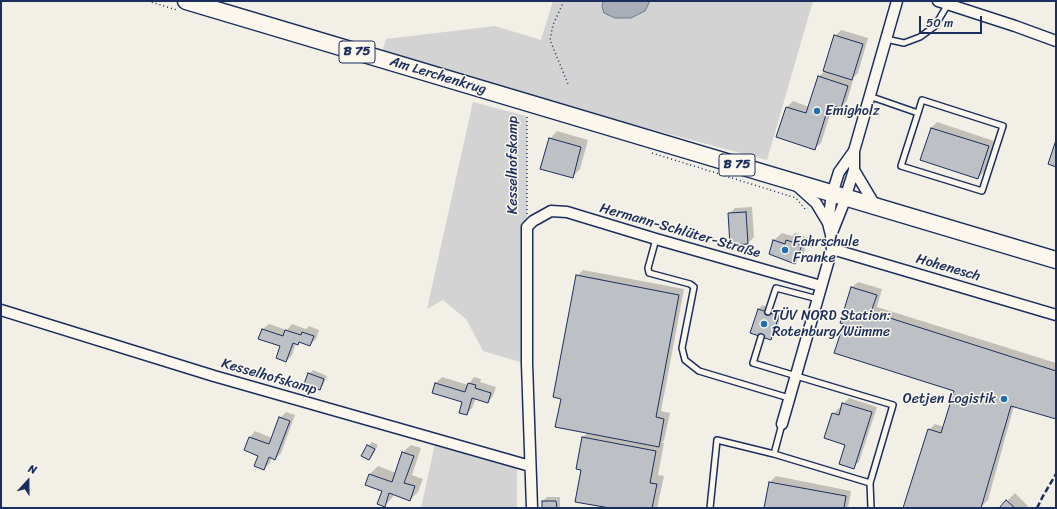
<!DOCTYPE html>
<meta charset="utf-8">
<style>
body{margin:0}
#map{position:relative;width:1057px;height:509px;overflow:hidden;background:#f2efe6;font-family:Sriracha,sans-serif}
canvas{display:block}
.frame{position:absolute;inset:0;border:2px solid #1b2f5e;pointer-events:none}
.north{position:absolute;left:8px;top:461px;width:40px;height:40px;-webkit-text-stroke:3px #fbf7ec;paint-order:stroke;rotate:21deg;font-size:11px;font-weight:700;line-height:16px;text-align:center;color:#1b2f5e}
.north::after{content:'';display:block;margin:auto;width:14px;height:18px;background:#1b2f5e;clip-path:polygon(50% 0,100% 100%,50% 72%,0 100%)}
.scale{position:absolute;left:919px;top:16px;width:63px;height:18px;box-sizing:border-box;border:2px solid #1b2f5e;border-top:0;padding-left:5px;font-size:12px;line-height:14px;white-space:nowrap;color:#1b2f5e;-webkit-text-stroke:3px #fbf7ec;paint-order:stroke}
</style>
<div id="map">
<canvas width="1057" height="509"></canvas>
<div class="frame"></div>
<div class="north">N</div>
<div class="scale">50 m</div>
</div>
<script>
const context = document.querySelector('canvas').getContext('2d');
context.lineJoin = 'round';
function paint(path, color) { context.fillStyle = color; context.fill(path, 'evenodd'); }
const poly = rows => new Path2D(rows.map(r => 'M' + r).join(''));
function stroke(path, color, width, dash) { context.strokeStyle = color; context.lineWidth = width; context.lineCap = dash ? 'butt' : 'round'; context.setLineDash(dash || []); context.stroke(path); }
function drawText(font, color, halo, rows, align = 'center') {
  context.font = font + ' Sriracha,sans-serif'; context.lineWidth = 3; context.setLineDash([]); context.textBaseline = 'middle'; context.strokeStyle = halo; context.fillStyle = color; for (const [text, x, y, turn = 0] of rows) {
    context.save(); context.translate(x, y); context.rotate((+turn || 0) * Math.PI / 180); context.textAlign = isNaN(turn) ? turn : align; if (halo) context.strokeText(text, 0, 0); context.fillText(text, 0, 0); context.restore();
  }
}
paint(poly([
 [553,1,813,1,767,160,631,124,382,52,386,39,495,26,541,40],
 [473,102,526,116,527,120,527,364,483,351,466,319,443,300,427,309],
 [436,439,517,463,517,508,421,508]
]), '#d2d3d2');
const water = poly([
 [603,1,650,1,645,11,631,18,615,18,604,13,602,7,603,1]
]);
paint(water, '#a9adb7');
stroke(water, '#707b93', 1);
paint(poly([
 [841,30,868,38,858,73,852,79,853,80,847,101,841,107,833,105,821,143,815,148,778,137,787,107,793,101,809,107,819,76,824,72,835,36],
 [937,122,994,141,984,172,978,178,931,128],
 [557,131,588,140,580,169,572,177,550,139],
 [752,207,754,237,748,243,731,244,729,214,735,208],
 [782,233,792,236,795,233,809,238,803,255,795,262,774,240],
 [583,270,684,289,661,411,670,413,664,440,662,443,664,443,658,475,664,476,657,508,615,508,582,469,583,437,588,432,562,398,577,276],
 [858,282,882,289,877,307,1056,363,1056,418,1014,406,988,500,980,508,904,508,929,430,935,424,944,427,955,390,836,353,843,329,848,324,852,287],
 [762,305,782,312,775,335,771,339,751,332,759,309],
 [269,324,287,330,292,324,306,329,309,326,319,330,316,339,310,345,301,342,298,344,296,343,292,355,286,361,282,346,263,329],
 [313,370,327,376,323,385,320,389,309,374],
 [442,377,468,385,474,377,481,379,480,382,496,387,493,396,488,402,476,398,472,408,467,414,463,401,434,392,436,383],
 [849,398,877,407,859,462,853,467,846,445,833,414,839,408,842,409,843,404],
 [286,412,295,415,281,453,275,459,272,457,270,463,264,469,259,455,250,437,255,431,272,438,280,418],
 [372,442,378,445,373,455,369,459,368,446],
 [411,445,421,448,412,475,423,479,418,492,410,500,394,494,392,498,384,506,383,490,367,485,370,474,378,466,396,473,403,452],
 [776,476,851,491,848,508,765,508,770,482],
 [1015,493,1028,506,1026,508,1000,508],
 [547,497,560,497,560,508,543,508,543,501]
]), '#0003');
const building = poly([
 [834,35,863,44,852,80,823,71,834,35],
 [818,76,848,86,841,108,829,105,815,150,776,137,786,107,806,113,818,76],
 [931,128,989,146,978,179,920,160,931,128],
 [549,138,581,147,573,178,540,169,549,138],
 [1056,140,1056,167,1048,164,1056,140],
 [746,212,748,244,730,245,728,213,746,212],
 [773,240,785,244,786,240,802,245,795,264,769,254,773,240],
 [576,275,679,295,656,417,664,419,659,447,555,427,561,399,553,397,576,275],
 [851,287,877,295,871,312,1056,371,1056,419,1011,406,981,508,903,508,928,429,941,433,954,391,834,353,842,329,861,334,862,330,840,323,851,287],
 [758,309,779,316,771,340,750,333,758,309],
 [262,329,283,336,285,330,301,335,302,332,314,336,310,346,299,342,298,345,293,343,286,362,276,358,280,346,258,339,262,329],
 [308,373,324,379,320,390,304,384,308,373],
 [435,383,465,392,468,383,476,385,475,388,491,393,488,403,472,398,467,415,459,413,462,402,432,393,435,383],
 [842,403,872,412,854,469,839,464,845,445,824,438,832,413,839,415,842,403],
 [279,417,290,421,275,460,269,457,264,470,254,466,258,456,244,450,249,437,269,444,279,417],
 [582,437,656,451,650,483,657,484,652,508,610,508,575,502,581,470,576,469,582,437],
 [367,445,375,449,369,460,361,456,367,445],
 [402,452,414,456,404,483,415,486,410,501,389,493,385,507,377,504,382,491,365,485,369,474,392,482,402,452],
 [769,482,846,496,844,508,764,508,769,482],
 [1006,500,1015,508,999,508,1006,500],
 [542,501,556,501,557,508,542,508,542,501]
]);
paint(building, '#bdc0c4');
stroke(building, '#1b2f5e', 1);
const lane = poly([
 [886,39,904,43,920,37,935,26,948,4],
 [869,96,918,113,901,166,982,191,1003,126,922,100,918,113],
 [656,239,648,268,649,273,690,284,694,287,682,348,685,360,699,371,789,398],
 [768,312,776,288,818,299],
 [761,337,753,363,893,405,870,483,774,454,782,424],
 [870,483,871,508],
 [710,508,717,440,774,454]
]);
const street = poly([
 [938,1,1015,26,1056,41],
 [854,170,876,207],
 [828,223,832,194,839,172,854,151],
 [831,235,843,205,854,170,854,151,897,1],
 [832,249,1056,315],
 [1,310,214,376,530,466],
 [782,424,832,249,831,235,828,223,816,203,796,185],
 [532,508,527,364,527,227,533,221,551,211,567,212,656,239,821,286]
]);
const primary = poly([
 [186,1,1056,260]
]);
stroke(lane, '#1b2f5e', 8);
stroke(street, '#1b2f5e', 13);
stroke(primary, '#1b2f5e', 19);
stroke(poly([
 [148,1,177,10],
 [564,1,553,25,550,40,568,84],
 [652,153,796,198,805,209,808,208],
 [527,214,527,115]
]), '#1b2f5e', 1.5, [1, 3]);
stroke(lane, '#fbf7ec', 5);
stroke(street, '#fbf7ec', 10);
stroke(primary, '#fbf7ec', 16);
stroke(poly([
 [1037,508,1043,496,1056,474]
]), '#1b2f5e', 2.5, [6, 3]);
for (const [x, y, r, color] of [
 [817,111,4,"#1f6fb2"],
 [785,250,4,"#1f6fb2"],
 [764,324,4,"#1f6fb2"],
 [1004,399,4,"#1f6fb2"]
]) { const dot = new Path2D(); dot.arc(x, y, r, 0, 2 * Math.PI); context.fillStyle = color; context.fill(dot); stroke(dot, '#fbf7ec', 1.5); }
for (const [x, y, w] of [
 [357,52,36],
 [737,165,36]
]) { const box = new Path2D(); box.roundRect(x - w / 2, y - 11, w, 22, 3); context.fillStyle = '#fbf7ec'; context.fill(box); stroke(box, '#1b2f5e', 1); }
drawText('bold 13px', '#1b2f5e', null, [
 ["B 75",357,52],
 ["B 75",737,165]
]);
drawText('14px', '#1b2f5e', '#fbf7ec', [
 ["Am Lerchenkrug",438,76,17],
 ["Kesselhofskamp",513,165,-90],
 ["Hermann-Schlüter-Straße",680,231,16],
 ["Hohenesch",948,268,16],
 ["Kesselhofskamp",269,377,16]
]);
drawText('14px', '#1b2f5e', '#fbf7ec', [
 ["Emigholz",825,111],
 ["Fahrschule",793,242],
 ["Franke",793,258],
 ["TÜV NORD Station:",772,316],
 ["Rotenburg/Wümme",772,332],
 ["Oetjen Logistik",996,399,"right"]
], 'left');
</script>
